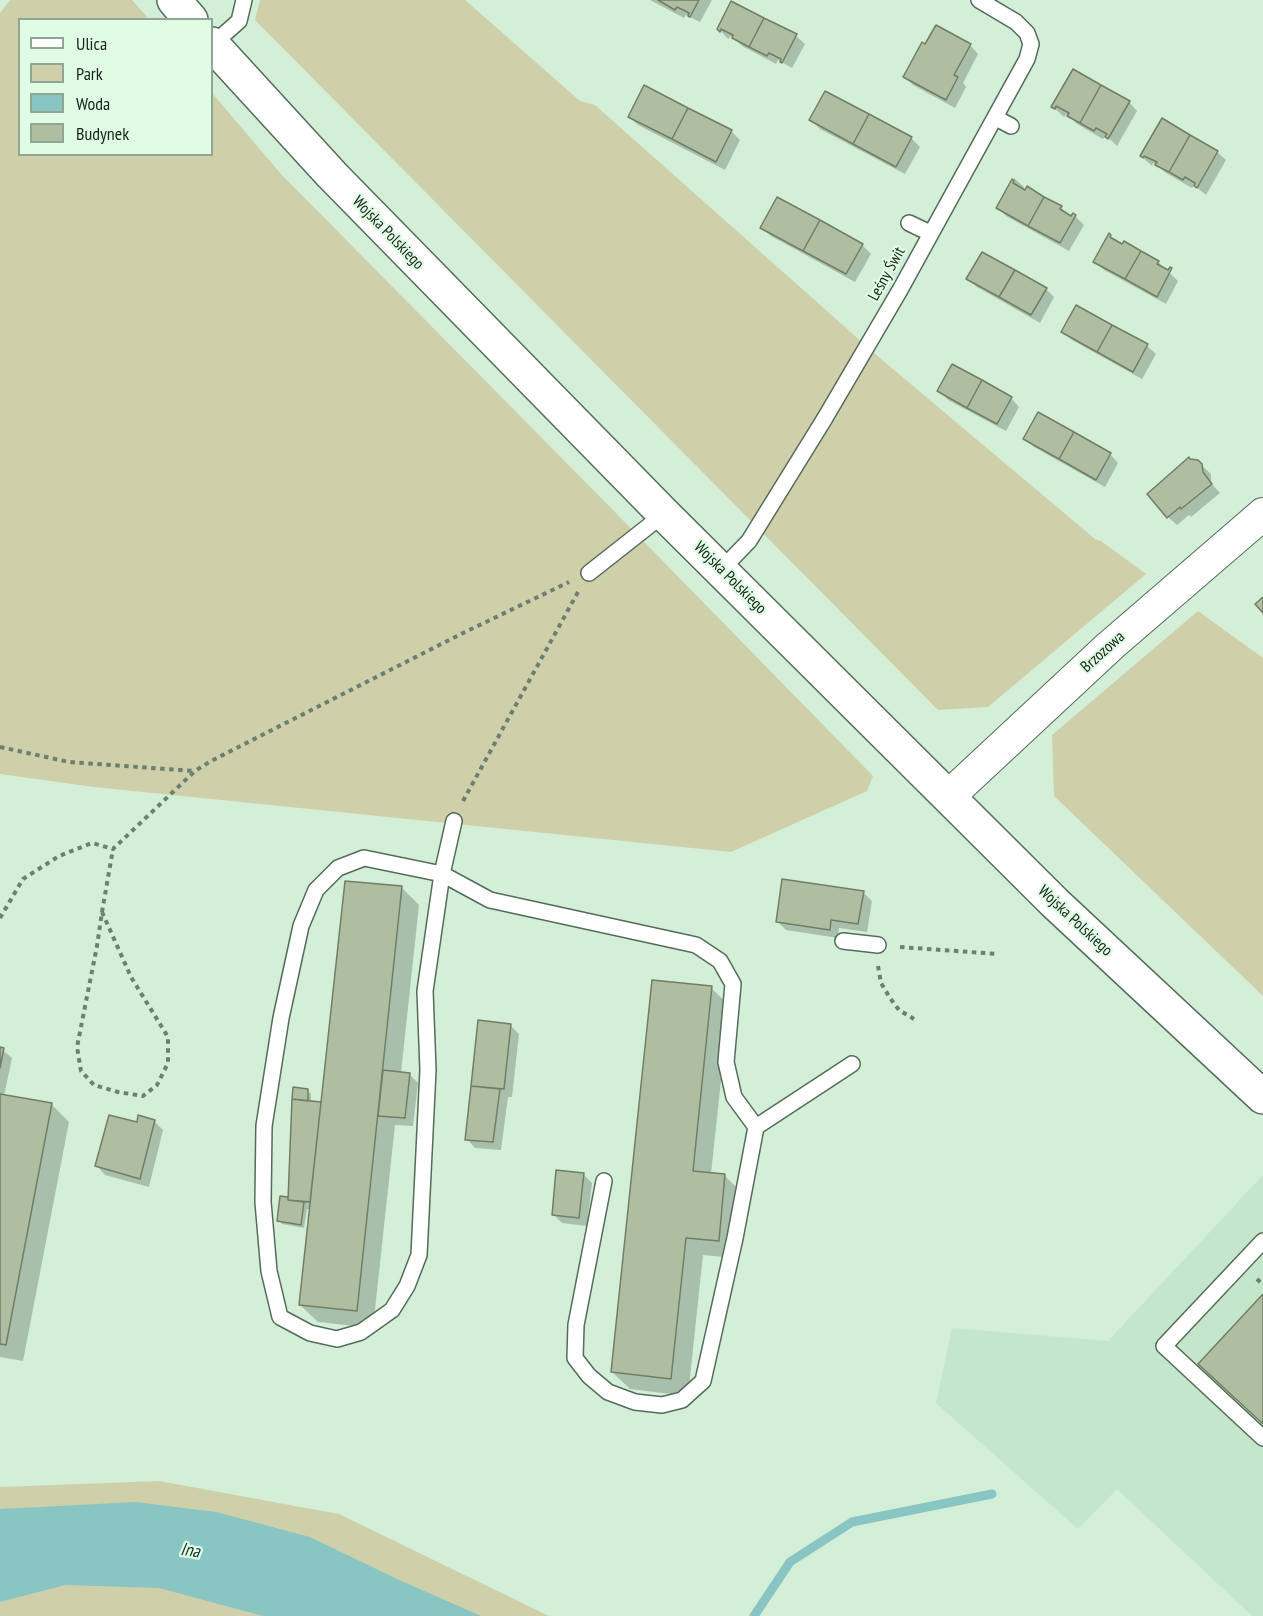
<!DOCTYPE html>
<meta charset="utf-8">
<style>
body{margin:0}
#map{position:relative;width:1263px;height:1616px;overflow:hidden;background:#d3efd8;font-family:"PT Sans Narrow",sans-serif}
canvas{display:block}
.legend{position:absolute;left:18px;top:18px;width:195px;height:138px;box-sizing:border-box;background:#e0fce5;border:2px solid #90a594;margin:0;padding:8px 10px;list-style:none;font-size:18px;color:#19231b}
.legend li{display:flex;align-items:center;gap:12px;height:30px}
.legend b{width:30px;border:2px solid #90a594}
</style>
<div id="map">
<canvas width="1263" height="1616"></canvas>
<ul class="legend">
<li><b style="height:8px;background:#fff"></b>Ulica</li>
<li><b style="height:16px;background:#cfd0a9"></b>Park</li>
<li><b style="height:16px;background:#89c5c3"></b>Woda</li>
<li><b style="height:16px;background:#afbda1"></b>Budynek</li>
</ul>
</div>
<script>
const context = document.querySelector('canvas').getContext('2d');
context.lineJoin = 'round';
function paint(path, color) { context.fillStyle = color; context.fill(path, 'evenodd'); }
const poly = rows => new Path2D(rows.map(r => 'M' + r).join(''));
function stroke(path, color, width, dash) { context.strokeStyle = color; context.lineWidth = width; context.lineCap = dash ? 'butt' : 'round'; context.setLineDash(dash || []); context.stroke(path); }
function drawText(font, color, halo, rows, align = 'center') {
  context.font = font + ' "PT Sans Narrow",sans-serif'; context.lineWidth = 4.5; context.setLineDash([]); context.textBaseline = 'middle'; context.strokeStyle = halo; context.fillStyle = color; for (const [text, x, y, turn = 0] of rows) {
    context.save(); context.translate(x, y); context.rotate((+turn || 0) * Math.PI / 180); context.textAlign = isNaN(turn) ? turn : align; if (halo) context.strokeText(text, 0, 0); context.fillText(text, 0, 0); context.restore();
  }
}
paint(poly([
 [1263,1175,1263,1616,1252,1616,1117,1489,1078,1529,936,1403,952,1328,1108,1341]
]), '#c4e6ca');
paint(poly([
 [10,0,132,0,149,19,20,20,20,154,212,154,212,93,281,174,613,510,873,776,867,791,731,852,94,787,0,774,0,13],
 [260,0,465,0,580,101,595,105,881,359,1095,539,1101,541,1146,574,988,707,938,710,255,20],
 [1198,611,1263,658,1263,996,1054,796,1052,735],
 [159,1481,339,1514,549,1616,0,1616,0,1487]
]), '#cfd0a9');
paint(poly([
 [135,1502,216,1512,310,1537,397,1579,481,1616,263,1616,159,1588,65,1585,0,1602,0,1509]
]), '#89c5c3');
paint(poly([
 [650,0,712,0,700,22,686,15,684,18],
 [732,3,796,36,805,44,792,68,778,60,776,64,742,46,735,39,730,36,729,39,727,38,719,29],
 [970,45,978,54,963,83,966,87,955,108,913,85,905,77],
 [1074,71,1129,102,1137,111,1117,146,1108,137,1105,136,1103,139,1077,124,1066,114,1064,117,1053,107],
 [629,117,731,131,740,140,725,170,638,125],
 [811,120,911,138,920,147,905,174,820,129],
 [1217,152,1226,160,1206,195,1194,185,1192,188,1166,173,1158,166,1153,163,1152,166,1141,156],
 [1014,178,1024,187,1023,190,1061,208,1069,216,1072,218,1075,216,1084,225,1069,251,1006,216,998,207],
 [762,228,862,245,871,254,855,282,771,236],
 [1095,261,1158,262,1178,281,1166,304,1104,270],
 [968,279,1046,289,1054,297,1040,323,977,287],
 [1077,307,1147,346,1156,354,1142,379,1072,340,1063,331],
 [939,391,1011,398,1019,407,1006,431,948,400],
 [1025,439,1110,454,1118,463,1105,487,1034,447],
 [1197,461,1211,474,1211,483,1220,493,1191,517,1189,515,1177,525,1168,517],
 [401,887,419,905,401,1073,409,1074,418,1083,413,1126,395,1125,373,1328,318,1322,300,1305,311,1209,307,1209,304,1228,282,1224,278,1220,287,1199,290,1201,294,1089,307,1090,311,1094,311,1102,322,1105],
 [863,892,872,901,867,932,839,928,838,938,786,930,777,921],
 [711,988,729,1005,711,1174,725,1176,742,1193,736,1258,703,1255,688,1396,630,1389,612,1372],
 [479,1022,510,1025,519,1034,512,1097,508,1097,501,1150,475,1148,467,1139],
 [0,1048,12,1058,4,1096,51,1104,69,1122,23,1361,0,1357],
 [154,1121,163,1130,149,1187,105,1175,97,1166,138,1124],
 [583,1174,592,1183,587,1226,562,1223,553,1214]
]), '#0003');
stroke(poly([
 [754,1616,790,1562,852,1522,992,1494]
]), '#89c5c3', 9);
const building = poly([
 [658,0,699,0,690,17,688,16,689,13,677,7,675,10,658,0],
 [731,1,764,18,749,47,732,38,733,35,721,29,720,32,717,29,731,1],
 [764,18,797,34,782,63,780,62,781,59,769,53,767,56,749,47,764,18],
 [936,25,971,44,954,75,958,77,946,100,903,77,922,42,925,44,936,25],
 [1073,69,1101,85,1080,123,1067,116,1069,113,1056,106,1055,109,1051,107,1073,69],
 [644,85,688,108,672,139,628,117,644,85],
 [1101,85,1130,101,1108,139,1105,137,1107,134,1096,128,1094,131,1080,123,1101,85],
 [825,91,869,114,853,144,809,120,825,91],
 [688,108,732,130,716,162,672,139,688,108],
 [869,114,912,137,896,167,853,144,869,114],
 [1162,118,1190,135,1169,172,1155,165,1157,162,1144,156,1143,158,1140,156,1162,118],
 [1190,135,1218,151,1197,188,1194,186,1195,183,1185,177,1183,180,1169,172,1190,135],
 [1012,179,1014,181,1013,183,1025,190,1027,186,1044,197,1028,226,996,208,1012,179],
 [777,197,820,220,803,251,760,228,777,197],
 [1044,197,1062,206,1060,209,1071,216,1073,213,1076,215,1060,243,1028,226,1044,197],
 [820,220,863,244,846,274,803,251,820,220],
 [1109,233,1111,235,1110,237,1122,244,1124,241,1141,251,1125,279,1093,262,1109,233],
 [1141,251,1159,261,1157,264,1168,270,1170,267,1172,268,1157,297,1125,279,1141,251],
 [982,252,1015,270,999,297,966,279,982,252],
 [1015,270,1047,288,1031,315,999,297,1015,270],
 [1076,305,1112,325,1097,352,1061,332,1076,305],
 [1112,325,1148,344,1133,372,1097,352,1112,325],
 [952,364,982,380,967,408,937,391,952,364],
 [982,380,1012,397,997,424,967,408,982,380],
 [1038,412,1074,432,1059,459,1023,439,1038,412],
 [1074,432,1111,453,1096,480,1059,459,1074,432],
 [1189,457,1190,459,1198,460,1202,464,1203,472,1212,484,1181,509,1180,507,1167,518,1147,494,1189,457],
 [1263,597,1263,613,1255,604,1263,597],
 [782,879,864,891,858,924,831,920,830,930,776,922,782,879],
 [345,881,402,886,357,1311,299,1305,345,881],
 [652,980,712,986,693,1171,725,1174,719,1241,686,1238,671,1379,611,1372,652,980],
 [478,1020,511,1024,504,1089,471,1086,478,1020],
 [0,1047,4,1048,0,1068,0,1047],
 [383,1070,410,1073,405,1118,378,1116,383,1070],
 [471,1086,500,1089,493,1142,465,1140,471,1086],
 [293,1087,308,1089,308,1101,292,1099,293,1087],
 [0,1094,52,1103,6,1345,0,1344,0,1094],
 [292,1099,321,1102,310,1202,288,1200,292,1099],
 [109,1115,137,1122,138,1115,155,1120,140,1179,95,1166,109,1115],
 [556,1170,584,1173,579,1218,552,1215,556,1170],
 [280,1196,288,1197,288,1200,304,1202,301,1225,277,1221,280,1196],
 [1263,1294,1263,1424,1198,1364,1263,1294]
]);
paint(building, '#afbda1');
stroke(building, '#717e64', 1.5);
const service = poly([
 [212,45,239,21,244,0],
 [996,118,1011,126],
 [909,223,930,233],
 [721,570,749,541,825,418,900,290,1027,59,1031,44,1027,33,1016,22,979,0],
 [589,573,664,514],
 [454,821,442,874,425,991,428,1070,419,1255,407,1286,392,1310,361,1332,337,1339,310,1333,280,1317,269,1271,263,1202,264,1126,281,1018,301,926,316,890,338,868,364,858,442,874,490,900,696,945,720,961,733,984,726,1062,734,1097,756,1127],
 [843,941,878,945],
 [604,1181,576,1325,575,1358,589,1376,608,1392,635,1402,662,1405,682,1400,703,1381,735,1238,756,1127,852,1064],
 [1263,1241,1164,1346,1263,1438]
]);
const minor = poly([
 [949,796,1110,646,1263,514]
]);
const tertiary = poly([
 [174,0,191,20],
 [212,44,332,175,664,514,1055,903,1263,1097]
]);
stroke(service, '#546c59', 18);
stroke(minor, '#546c59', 34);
stroke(tertiary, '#546c59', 36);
stroke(poly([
 [0,747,69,762,194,771],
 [463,801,578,592],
 [102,912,131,977,168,1037,168,1063,157,1085,143,1096,118,1092,94,1085,81,1071,77,1047,97,946,102,912,113,849],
 [0,918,23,879,59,856,92,843,113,849,195,771,211,761,461,634,569,582],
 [900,947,998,954],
 [878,966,881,983,890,998,899,1010,914,1019],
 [1257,1279,1263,1285]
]), '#6d7f70', 4, [4.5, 4.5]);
stroke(service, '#fff', 15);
stroke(minor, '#fff', 32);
stroke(tertiary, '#fff', 33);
drawText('16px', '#19231b', '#e0fce5', [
 ["Wojska Polskiego",388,233,46],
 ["Leśny Świt",887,274,-61],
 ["Wojska Polskiego",730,578,45],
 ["Brzozowa",1103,652,-42],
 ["Wojska Polskiego",1075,921,43]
]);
drawText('italic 18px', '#133231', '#e0fce5', [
 ["Ina",190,1551,8]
]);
</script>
